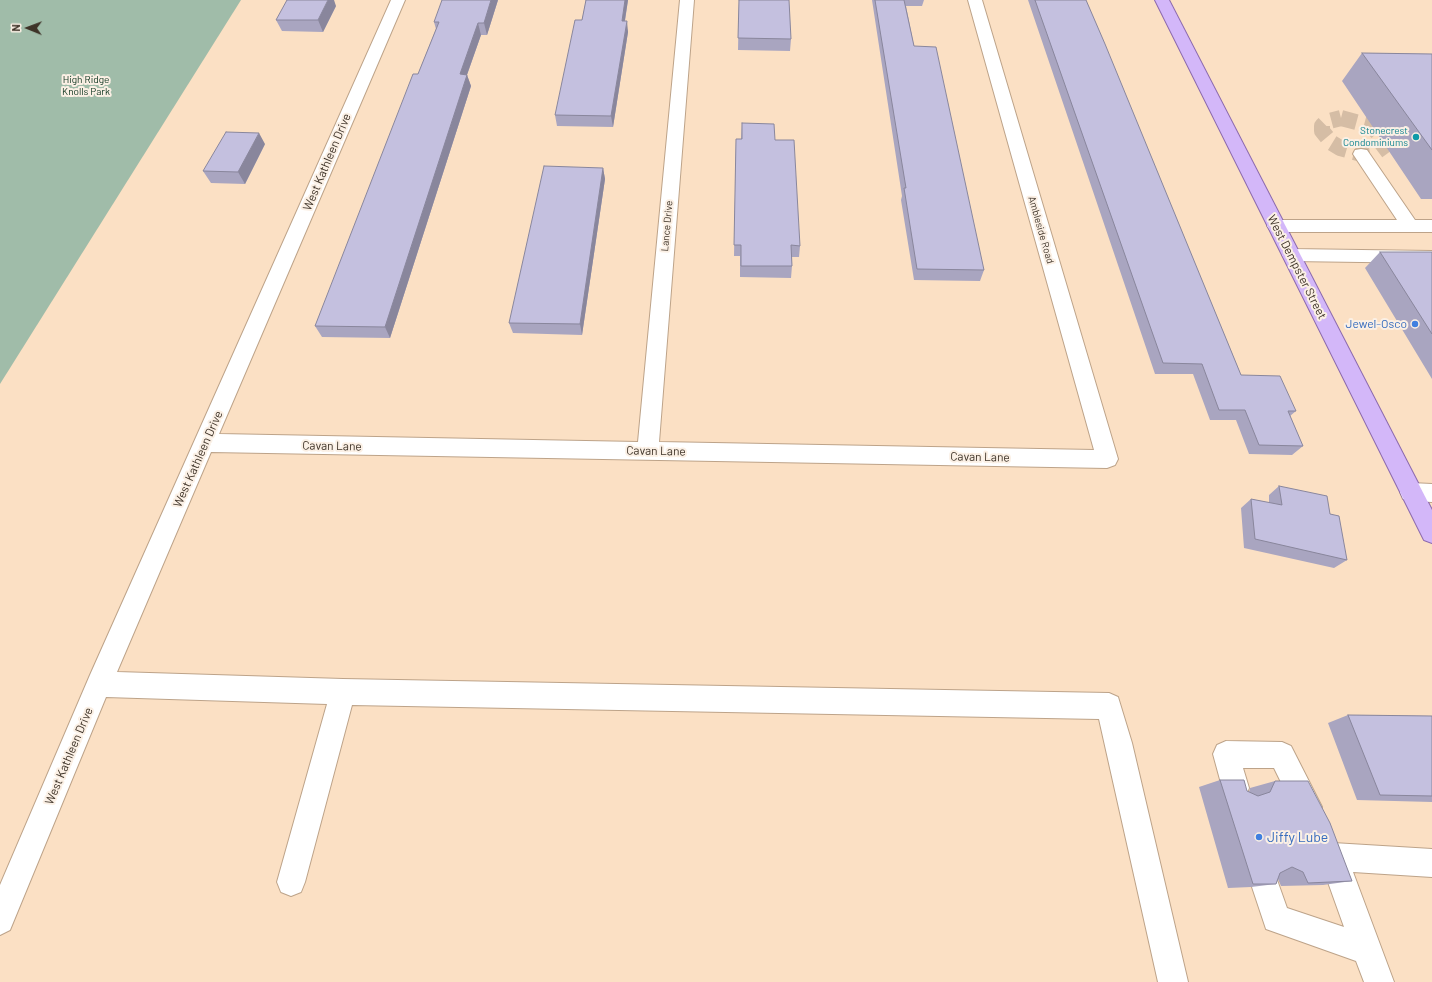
<!DOCTYPE html>
<style>
body{margin:0}
#map{position:relative;width:1432px;height:982px;overflow:hidden;background:#fbe0c4;font-family:Barlow,sans-serif}
canvas{display:block}
.north{position:absolute;left:8px;top:8px;width:40px;height:40px;-webkit-text-stroke:3px #fbf0e5;paint-order:stroke;rotate:271deg;font-size:11px;font-weight:700;line-height:16px;text-align:center;color:#3e3328}
.north::after{content:'';display:block;margin:auto;width:14px;height:18px;background:#3e3328;clip-path:polygon(50% 0,100% 100%,50% 72%,0 100%)}
</style>
<div id="map">
<canvas width="1432" height="982"></canvas>
<div class="north">N</div>
</div>
<script>
const context = document.querySelector('canvas').getContext('2d');
context.lineJoin = 'round';
function paint(path, color) { context.fillStyle = color; context.fill(path, 'evenodd'); }
const poly = rows => new Path2D(rows.map(r => 'M' + r).join(''));
function stroke(path, color, width, dash) { context.strokeStyle = color; context.lineWidth = width; context.lineCap = dash ? 'butt' : 'round'; context.setLineDash(dash || []); context.stroke(path); }
function drawText(font, color, halo, rows, align = 'center') {
  context.font = font + ' Barlow,sans-serif'; context.lineWidth = 4; context.setLineDash([]); context.textBaseline = 'middle'; context.strokeStyle = halo; context.fillStyle = color; for (const [text, x, y, turn = 0] of rows) {
    context.save(); context.translate(x, y); context.rotate((+turn || 0) * Math.PI / 180); context.textAlign = isNaN(turn) ? turn : align; if (halo) context.strokeText(text, 0, 0); context.fillText(text, 0, 0); context.restore();
  }
}
paint(poly([
 [0,0,241,0,0,384]
]), '#a0bca9');
stroke(poly([
 [1341,118,1371,126,1382,137,1384,146,1376,152,1361,154,1340,148,1332,143,1322,131,1322,126,1326,122,1341,118]
]), '#d5bda5', 16, [16, 8]);
const minor = poly([
 [391,0,405,0,219,434,638,442,680,0,694,0,659,442,1094,450,968,0,982,0,1118,459,1115,465,1107,468,211,452,117,672,343,679,1109,693,1118,697,1132,743,1188,982,1158,982,1099,719,352,705,305,882,301,892,291,896,281,892,277,882,327,704,106,697,10,930,0,935,0,885,90,675,391,0],
 [1361,149,1367,150,1415,220,1432,220,1432,232,1276,232,1270,230,1267,226,1270,222,1276,220,1397,220,1353,154,1355,150,1361,149],
 [1291,249,1432,251,1432,263,1291,261,1285,259,1282,255,1285,251,1291,249],
 [1411,483,1432,484,1432,502,1411,501,1403,499,1400,492,1403,485,1411,483],
 [1226,741,1282,742,1291,746,1322,807,1318,817,1308,821,1298,817,1274,768,1243,768,1249,788,1245,798,1235,802,1225,798,1213,754,1217,745,1226,741],
 [1333,843,1432,849,1432,877,1353,872,1394,982,1364,982,1356,961,1266,929,1252,887,1256,877,1266,873,1276,877,1287,908,1344,927,1319,857,1323,847,1333,843]
]);
const major = poly([
 [1155,0,1169,0,1432,510,1432,543,1424,540,1155,0]
]);
stroke(minor, '#bda389', 2);
stroke(major, '#8c6aad', 2);
paint(minor, '#fff');
paint(major, '#d3b7f9');
paint(poly([
 [498,0,487,35,481,35,467,75,471,86,390,338,322,337,315,326,418,74,436,29,434,22],
 [586,0,628,0,625,21,628,32,613,127,557,126,555,115,582,20],
 [739,0,791,39,790,51,738,50],
 [872,0,924,0,922,6,906,6,914,46,984,270,980,281,914,280,901,200,902,196],
 [1028,0,1086,0,1241,375,1296,411,1290,416,1303,446,1292,455,1249,454,1236,420,1210,420,1193,374,1155,374],
 [336,6,323,32,282,31,276,20],
 [1362,53,1432,54,1432,199,1421,199,1342,81],
 [742,123,775,140,800,246,799,257,792,257,792,266,791,278,740,277,740,256,734,256,736,139,741,139],
 [265,144,245,184,211,183,203,171],
 [603,168,605,179,582,335,513,333,509,323],
 [1380,252,1432,252,1432,379,1365,268],
 [1279,486,1330,514,1347,560,1334,568,1244,548,1241,508,1251,499,1269,503,1269,495],
 [1348,715,1432,716,1432,802,1357,800,1328,723],
 [1220,780,1249,792,1250,788,1275,781,1352,881,1323,885,1281,886,1278,879,1276,884,1251,887,1228,888,1199,787]
]), '#a9a5c0');
paint(poly([
 [328,0,334,0,336,6,323,32,318,20],
 [491,0,498,0,487,35,484,23],
 [625,0,628,0,623,32,622,21],
 [627,21,628,32,613,127,611,116],
 [478,23,481,35,463,86,460,74],
 [467,75,471,86,390,338,385,327],
 [259,133,265,144,245,184,238,172],
 [603,168,605,179,582,335,580,324]
]), '#89869c');
const building = poly([
 [287,0,328,0,318,20,276,20,287,0],
 [442,0,491,0,484,23,478,23,460,74,467,75,385,327,315,326,413,74,418,74,439,22,434,22,442,0],
 [586,0,625,0,622,21,627,21,611,116,555,115,575,20,582,20,586,0],
 [739,0,789,0,791,39,738,38,739,0],
 [875,0,904,0,914,46,936,47,984,270,917,269,904,188,906,188,875,0],
 [1035,0,1086,0,1105,44,1241,375,1280,376,1296,411,1288,411,1303,446,1259,445,1245,410,1219,410,1202,364,1163,363,1035,0],
 [1362,53,1432,54,1432,150,1362,53],
 [742,123,774,124,775,140,794,140,800,246,791,245,792,266,741,266,741,245,734,245,736,139,742,139,742,123],
 [226,132,259,133,238,172,203,171,226,132],
 [544,166,603,168,580,324,509,323,544,166],
 [1380,252,1432,252,1432,334,1380,252],
 [1279,486,1327,496,1330,514,1339,516,1347,560,1255,539,1251,499,1282,505,1279,486],
 [1348,715,1432,716,1432,796,1380,795,1348,715],
 [1220,780,1244,780,1247,791,1258,796,1270,792,1275,781,1308,781,1330,823,1352,881,1308,883,1303,872,1292,867,1280,873,1276,884,1253,884,1220,780]
]);
paint(building, '#c4c0df');
stroke(building, '#89869c', 1);
for (const [x, y, r, color] of [
 [1416,137,4,"#0f9aa8"],
 [1415,324,4,"#3f7fe0"],
 [1259,837,4,"#3f7fe0"]
]) { const dot = new Path2D(); dot.arc(x, y, r, 0, 2 * Math.PI); context.fillStyle = color; context.fill(dot); stroke(dot, '#fbf0e5', 1.5); }
drawText('10px', '#0b331d', '#fbf0e5', [
 ["High Ridge",86,80],
 ["Knolls Park",86,92]
]);
drawText('10px', '#0d838f', '#fbf0e5', [
 ["Stonecrest",1408,131],
 ["Condominiums",1408,143]
], 'right');
drawText('10px', '#3e3328', '#fbf0e5', [
 ["Lance Drive",667,226,-85],
 ["Ambleside Road",1041,230,74]
]);
drawText('12px', '#3e3328', '#fbf0e5', [
 ["West Kathleen Drive",327,162,-67],
 ["West Dempster Street",1297,267,63],
 ["Cavan Lane",332,446,1],
 ["Cavan Lane",656,451,1],
 ["Cavan Lane",980,457,1],
 ["West Kathleen Drive",198,459,-66],
 ["West Kathleen Drive",69,756,-67]
]);
drawText('12px', '#366cbe', '#fbf0e5', [
 ["Jewel-Osco",1407,324]
], 'right');
drawText('14px', '#366cbe', '#fbf0e5', [
 ["Jiffy Lube",1267,837]
], 'left');
</script>
